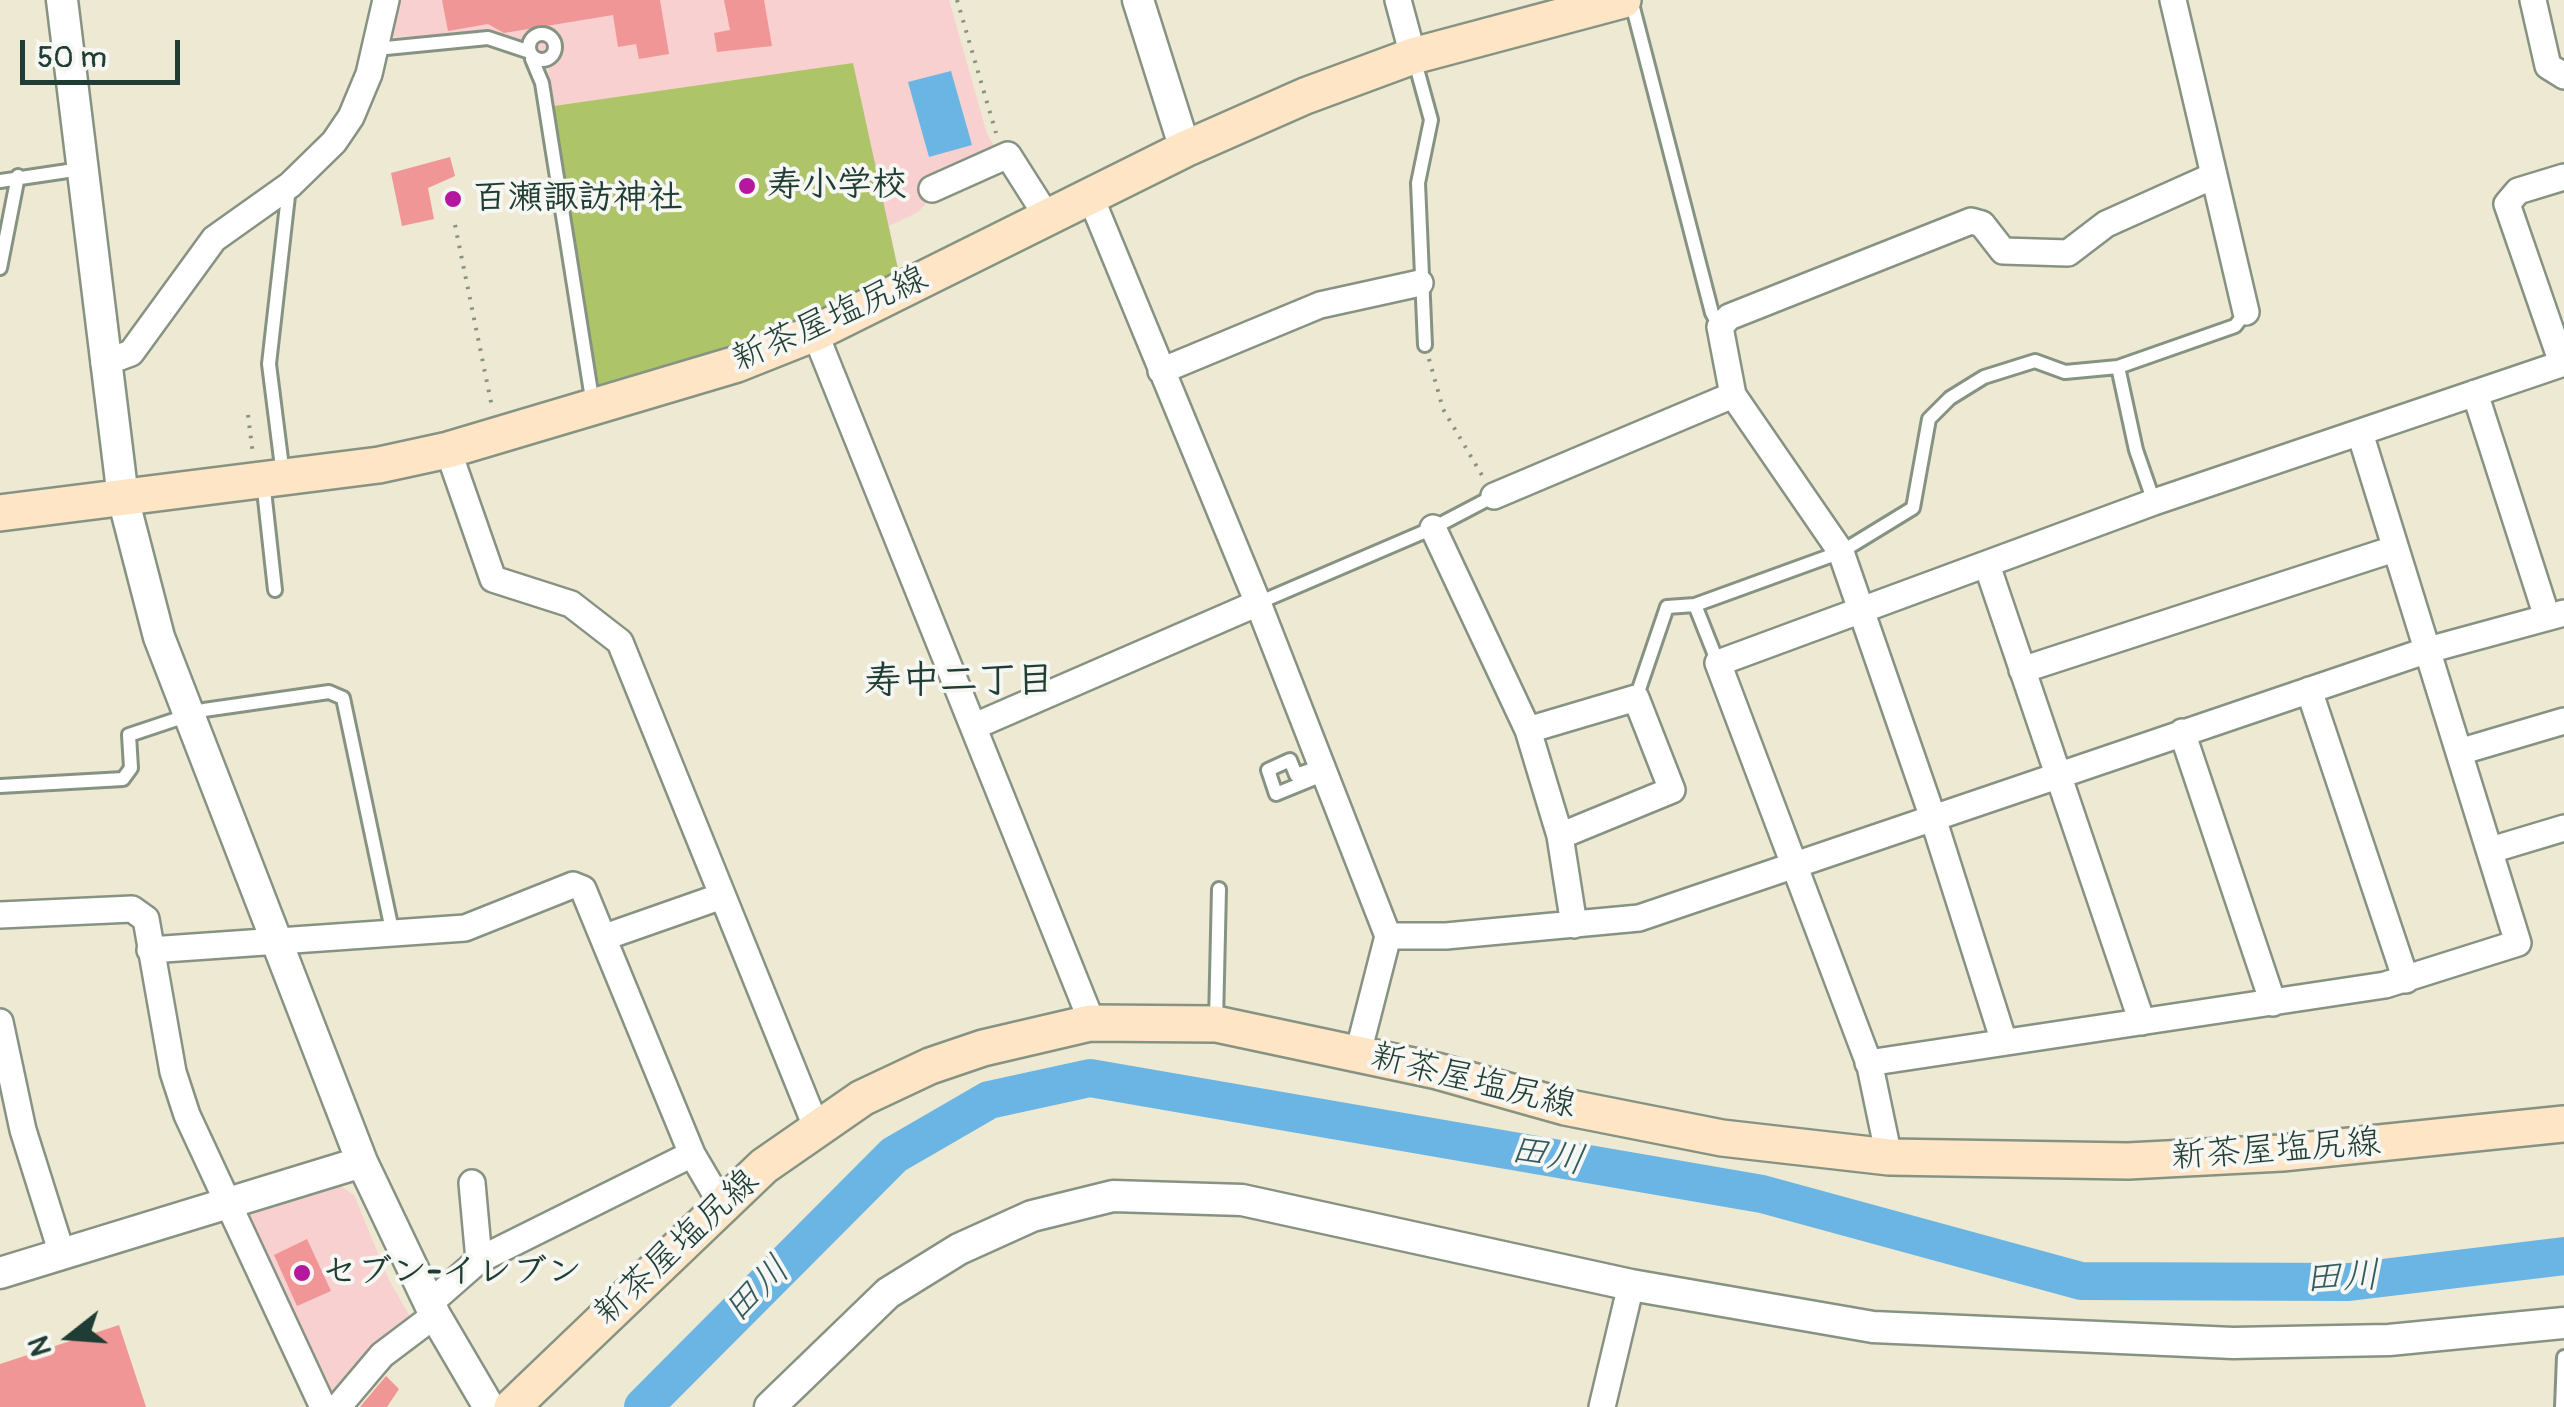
<!DOCTYPE html>
<meta charset="utf-8">
<style>
body{margin:0}
#map{position:relative;width:2564px;height:1407px;overflow:hidden;background:#ede9d2;font-family:Pangolin,sans-serif}
canvas{display:block}
.north{position:absolute;left:20px;top:1287px;width:100px;height:100px;-webkit-text-stroke:8px #f6f6f2;paint-order:stroke;rotate:253deg;font-size:28px;font-weight:700;line-height:40px;text-align:center;color:#1f3d34}
.north::after{content:'';display:block;margin:auto;width:35px;height:45px;background:#1f3d34;clip-path:polygon(50% 0,100% 100%,50% 72%,0 100%)}
.scale{position:absolute;left:20px;top:40px;width:160px;height:45px;box-sizing:border-box;border:5px solid #1f3d34;border-top:0;padding-left:12px;font-size:30px;line-height:35px;white-space:nowrap;color:#1f3d34;-webkit-text-stroke:8px #f6f6f2;paint-order:stroke}
</style>
<div id="map">
<canvas width="2564" height="1407"></canvas>
<div class="north">N</div>
<div class="scale">50 m</div>
</div>
<script>
const context = document.querySelector('canvas').getContext('2d');
context.lineJoin = 'round';
function paint(path, color) { context.fillStyle = color; context.fill(path, 'evenodd'); }
const poly = rows => new Path2D(rows.map(r => 'M' + r).join(''));
function stroke(path, color, width, dash) { context.strokeStyle = color; context.lineWidth = width; context.lineCap = dash ? 'butt' : 'round'; context.setLineDash(dash || []); context.stroke(path); }
function drawText(font, color, halo, rows, align = 'center') {
  context.font = font + ' Pangolin,"Klee One",sans-serif'; context.lineWidth = 8; context.setLineDash([]); context.textBaseline = 'middle'; context.strokeStyle = halo; context.fillStyle = color; for (const [text, x, y, turn = 0] of rows) {
    context.save(); context.translate(x, y); context.rotate((+turn || 0) * Math.PI / 180); context.textAlign = isNaN(turn) ? turn : align; if (halo) context.strokeText(text, 0, 0); context.fillText(text, 0, 0); context.restore();
  }
}
paint(poly([
 [394,0,949,0,987,134,996,149,924,176,932,197,918,212,889,226,901,283,597,383,548,69,520,42,487,34,389,37],
 [339,1185,354,1195,389,1280,412,1320,338,1395,326,1392,248,1222,251,1213]
]), '#f7d0cf');
paint(poly([
 [853,63,901,283,759,346,608,389,597,383,554,106]
]), '#aec468');
paint(poly([
 [951,71,972,145,929,157,908,82]
]), '#6ab5e3');
stroke(poly([
 [643,1407,894,1155,989,1100,1090,1078,1762,1194,2081,1281,2349,1282,2564,1256]
]), '#6ab5e3', 38);
paint(poly([
 [442,0,660,0,669,54,639,59,636,44,618,47,613,15,504,33,488,24,448,31],
 [724,0,764,0,772,46,717,52,714,33,730,30],
 [450,157,455,176,428,188,434,219,402,226,391,173],
 [307,1239,331,1291,297,1306,274,1255],
 [119,1325,146,1407,0,1407,0,1364],
 [386,1376,399,1389,387,1407,360,1407]
]), '#f09696');
const service = poly([
 [1631,0,1712,313,1720,327],
 '529 47a13 13 0 1 1 26 0a13 13 0 1 1-26 0Z',
 [376,49,488,38,527,51],
 [1414,58,1431,120,1418,183,1425,345],
 [532,59,542,83,593,405],
 [0,181,81,169],
 [0,268,18,176],
 [2118,367,2136,450,2154,502],
 [283,475,269,364,289,187],
 [263,481,275,590],
 [1258,603,1433,528,1494,496],
 [1695,605,1718,663],
 [1636,698,1667,607,1695,605,1841,552,1913,508,1929,419,1950,398,1984,377,2035,361,2065,372,2118,367,2235,326,2246,312],
 [1322,766,1296,775,1290,760,1268,770,1276,794,1325,774],
 [0,786,123,779,131,768,129,735,204,710,329,692,343,698,392,930],
 [1216,1021,1219,889],
 [2562,1407,2564,1357]
]);
const minor = poly([
 [1398,0,1413,56],
 [2173,0,2246,312],
 [2533,0,2548,66,2564,76],
 [932,189,1008,155,1048,218],
 [1091,198,1258,603,1388,936],
 [815,333,1087,1010],
 [104,363,131,353,214,239,290,185,334,142,351,117,369,74,386,0],
 [2562,363,2507,204,2518,191,2564,177],
 [1161,371,1320,305,1420,283],
 [2475,393,2547,617],
 [448,450,493,579,571,604,620,642,817,1129],
 [1494,496,1733,395],
 [1433,528,1528,730,1560,836,1574,925],
 [1987,565,2142,1022],
 [2022,670,2394,549],
 [2309,690,2406,980],
 [975,726,1258,603],
 [1528,730,1636,698,1672,790,1560,836],
 [2182,732,2273,1003],
 [2459,752,2564,721],
 [2491,850,2564,828],
 [0,915,132,909,146,919,173,1072,187,1115,323,1407],
 [605,937,722,896],
 [150,950,465,928,573,885,583,889,692,1154,722,1205],
 [0,1022,23,1130,62,1254],
 [2004,1042,1933,818,1841,552,1733,395,1720,327,1729,317,1971,221,1982,224,2003,251,2068,253,2106,224,2213,176],
 [1358,1053,1388,936,1446,936,1639,918,2428,650,2564,613],
 [1868,1063,2385,985,2518,943,2360,433],
 [1889,1157,1870,1066,1718,663,2154,502,2564,363],
 [472,1183,479,1260],
 [430,1303,479,1260,692,1154],
 [338,1407,382,1355,435,1315],
 [1602,1407,1631,1285]
]);
const tertiary = poly([
 [62,0,123,498,159,637,362,1162,435,1315,489,1407],
 [1138,0,1185,149],
 [0,1273,362,1162],
 [770,1407,888,1293,959,1249,1032,1216,1113,1196,1242,1200,1631,1285,1873,1327,2233,1343,2389,1340,2564,1323]
]);
const secondary = poly([
 [0,513,379,465,448,450,737,364,815,333,1185,149,1305,96,1413,56,1623,0],
 [512,1407,764,1166,862,1098,930,1066,983,1048,1090,1023,1216,1024,1437,1071,1565,1107,1722,1138,1889,1157,2128,1161,2282,1153,2564,1124]
]);
stroke(service, '#869383', 18);
stroke(minor, '#869383', 30);
stroke(tertiary, '#869383', 35);
stroke(secondary, '#869383', 40);
stroke(poly([
 [957,0,996,133],
 [455,225,492,407],
 [1429,359,1443,409,1483,477],
 [248,415,253,455]
]), '#869383', 4, [2.5, 8]);
stroke(service, '#fff', 12);
stroke(minor, '#fff', 25);
stroke(tertiary, '#fff', 30);
stroke(secondary, '#fde5c5', 35);
for (const [x, y, r, color] of [
 [747,186,10,"#b5179e"],
 [453,199,10,"#b5179e"],
 [302,1273,10,"#b5179e"]
]) { const dot = new Path2D(); dot.arc(x, y, r, 0, 2 * Math.PI); context.fillStyle = color; context.fill(dot); stroke(dot, '#f6f6f2', 4); }
drawText('bold 35px', '#1f3d34', '#f6f6f2', [
 ["寿小学校",767,186],
 ["百瀬諏訪神社",473,199],
 ["セブン-イレブン",322,1273]
], 'left');
drawText('35px', '#1f3d34', '#f6f6f2', [
 ["新茶屋塩尻線",830,320,-24],
 ["新茶屋塩尻線",1473,1082,14],
 ["新茶屋塩尻線",2276,1151,-4],
 ["新茶屋塩尻線",677,1248,-43]
]);
drawText('bold 38px', '#1f3d34', '#f6f6f2', [
 ["寿中二丁目",959,682]
]);
drawText('italic 38px', '#325b60', '#f6f6f2', [
 ["田川",1547,1157,10],
 ["田川",2342,1279,-3],
 ["田川",758,1291,-45]
]);
</script>
